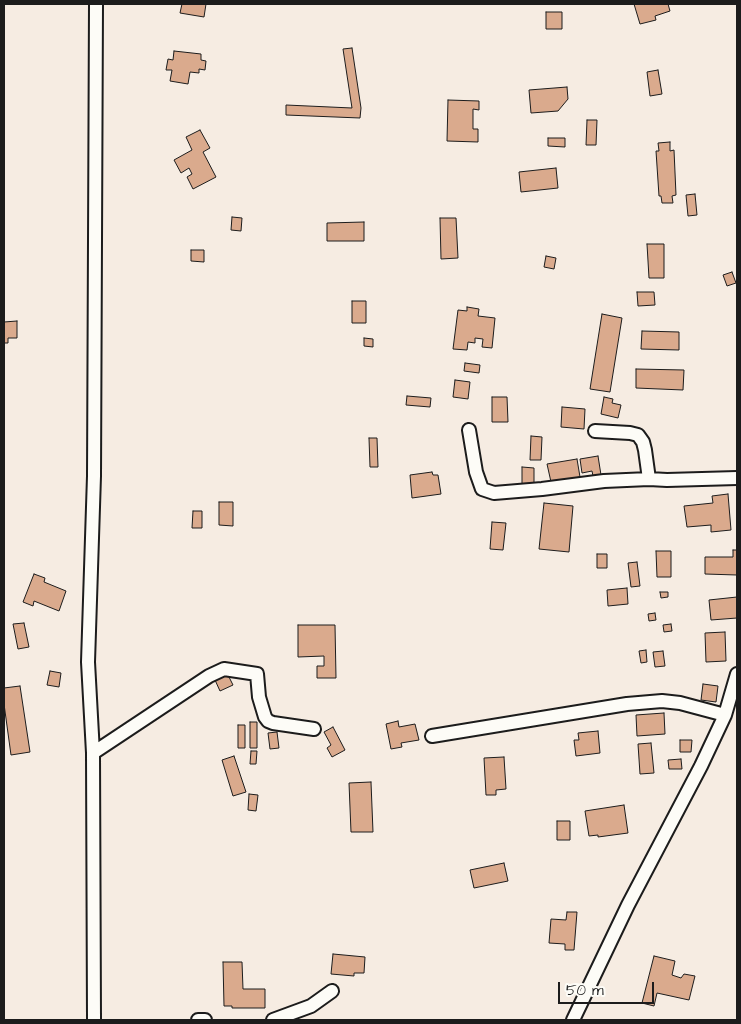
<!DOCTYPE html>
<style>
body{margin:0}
#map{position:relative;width:741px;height:1024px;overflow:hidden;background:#f6ece2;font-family:"Architects Daughter",sans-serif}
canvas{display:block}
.frame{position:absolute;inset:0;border:5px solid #1c1c1c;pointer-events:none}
.scale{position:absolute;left:558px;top:982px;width:96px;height:22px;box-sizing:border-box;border:2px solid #1c1c1c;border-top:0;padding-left:6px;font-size:15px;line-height:18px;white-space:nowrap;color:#1c1c1c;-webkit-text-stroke:4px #fdfcf7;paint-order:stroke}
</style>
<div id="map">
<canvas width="741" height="1024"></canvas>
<div class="frame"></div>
<div class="scale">50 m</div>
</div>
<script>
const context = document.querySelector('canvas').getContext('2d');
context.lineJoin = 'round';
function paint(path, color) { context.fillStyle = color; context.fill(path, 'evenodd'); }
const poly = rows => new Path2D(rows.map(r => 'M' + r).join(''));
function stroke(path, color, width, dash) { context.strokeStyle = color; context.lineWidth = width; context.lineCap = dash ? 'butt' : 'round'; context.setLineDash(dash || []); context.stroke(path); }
const building = poly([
 [182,4,206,4,204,17,180,13,182,4],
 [634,4,668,4,670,11,655,16,656,20,640,24,634,4],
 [546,12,562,12,562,29,546,29,546,12],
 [352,48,361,108,360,118,286,115,286,105,352,108,343,49,352,48],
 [174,51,201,54,201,60,206,61,205,70,199,69,199,73,190,72,188,84,170,81,172,70,166,70,168,59,173,60,174,51],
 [658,70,662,94,650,96,647,72,658,70],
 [567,87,568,99,558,111,531,113,529,90,567,87],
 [448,100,479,101,479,110,473,109,473,129,478,129,478,142,447,141,448,100],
 [587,120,597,120,596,145,586,145,587,120],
 [200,130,210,148,203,152,216,177,193,189,187,177,192,174,189,168,181,173,174,160,192,150,186,137,200,130],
 [548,138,565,138,565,147,548,146,548,138],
 [670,142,670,151,674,150,676,195,672,196,673,203,662,203,661,196,659,196,656,151,659,151,658,143,670,142],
 [556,168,558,188,521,192,519,172,556,168],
 [695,194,697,215,688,216,686,195,695,194],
 [232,217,242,218,241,231,231,230,232,217],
 [440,218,456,218,458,258,441,259,440,218],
 [364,222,364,241,327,241,327,223,364,222],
 [647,244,664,244,664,278,649,278,647,244],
 [191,250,204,250,204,262,191,261,191,250],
 [546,256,556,258,554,269,544,267,546,256],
 [732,272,736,283,727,286,723,275,732,272],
 [637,292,654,292,655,305,638,306,637,292],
 [352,301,366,301,366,323,352,323,352,301],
 [467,307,479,309,478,316,495,318,492,348,482,347,483,339,475,338,475,343,468,342,467,350,453,349,458,310,467,311,467,307],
 [602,314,622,318,610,392,590,389,602,314],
 [17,321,17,338,8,338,8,343,4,343,4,322,17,321],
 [642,331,679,332,679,350,641,349,642,331],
 [364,338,373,339,373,347,364,346,364,338],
 [465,363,480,365,479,373,464,371,465,363],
 [636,369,684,370,683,390,636,388,636,369],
 [455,380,470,382,468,399,453,397,455,380],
 [407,396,431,398,430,407,406,405,407,396],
 [492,397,507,397,508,422,492,422,492,397],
 [604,397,613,399,612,403,621,405,618,418,601,414,604,397],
 [562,407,585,409,584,429,561,427,562,407],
 [531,436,542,437,541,460,530,460,531,436],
 [369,438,377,438,378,467,370,467,369,438],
 [598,456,601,475,593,476,592,471,582,473,580,459,598,456],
 [577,459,580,477,551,482,547,464,577,459],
 [522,467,534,468,534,485,522,485,522,467],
 [432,472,433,475,438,475,441,494,412,498,410,475,432,472],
 [728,494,731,530,711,532,711,525,687,527,684,506,713,503,712,496,728,494],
 [219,502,233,502,233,526,219,525,219,502],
 [544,503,573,506,569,552,539,549,544,503],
 [193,511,202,511,202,528,192,528,193,511],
 [492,522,506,523,503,550,490,549,492,522],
 [733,550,737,550,737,575,705,574,705,557,733,557,733,550],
 [656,551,671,551,671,577,657,577,656,551],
 [597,554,607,554,607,568,597,568,597,554],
 [637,562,640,586,631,587,628,563,637,562],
 [34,574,45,578,44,582,66,591,59,611,34,601,33,606,23,602,34,574],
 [627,588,628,604,608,606,607,590,627,588],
 [660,592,668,592,668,597,661,598,660,592],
 [737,597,737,618,711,620,709,600,737,597],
 [655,613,656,620,649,621,648,614,655,613],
 [24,623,29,647,18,649,13,624,24,623],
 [671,624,672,631,664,632,663,625,671,624],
 [298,625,335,625,336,678,317,678,317,666,324,666,324,656,298,657,298,625],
 [725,632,726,661,706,662,705,633,725,632],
 [646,650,647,662,641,663,639,651,646,650],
 [663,651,665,666,655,667,653,652,663,651],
 [50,671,61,673,59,687,47,685,50,671],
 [228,675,233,685,220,691,215,680,228,675],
 [703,684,718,686,716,702,701,700,703,684],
 [20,686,30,752,11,755,4,704,4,688,20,686],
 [664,713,665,734,637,736,636,715,664,713],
 [398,721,399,727,415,724,419,740,401,743,402,747,391,749,386,724,398,721],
 [250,722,257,722,257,748,250,748,250,722],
 [238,725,245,725,245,748,238,748,238,725],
 [333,727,345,750,332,757,327,748,331,745,324,732,333,727],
 [598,731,600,753,576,756,574,740,579,740,578,733,598,731],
 [277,732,279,748,270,749,268,733,277,732],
 [680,740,692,740,691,752,680,752,680,740],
 [651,743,654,773,640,774,638,744,651,743],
 [251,751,257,751,256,764,250,764,251,751],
 [234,756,246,792,233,796,222,760,234,756],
 [504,757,506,789,496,790,496,795,486,795,484,758,504,757],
 [681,759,682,769,669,769,668,760,681,759],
 [371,782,373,832,351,832,349,783,371,782],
 [249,794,258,795,256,811,248,810,249,794],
 [624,805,628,833,598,837,598,835,589,836,585,811,624,805],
 [557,821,570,821,570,840,557,840,557,821],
 [504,863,508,881,474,888,470,870,504,863],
 [567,912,577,912,574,950,565,950,565,944,549,943,551,919,566,920,567,912],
 [333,954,365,957,364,973,354,973,354,976,331,974,333,954],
 [654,956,675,961,672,975,681,978,684,974,695,976,689,1000,657,993,654,1006,642,1003,654,956],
 [223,962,242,962,243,989,265,989,265,1008,232,1008,232,1006,224,1006,223,962]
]);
paint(building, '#daaa8d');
stroke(building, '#1c1c1c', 1);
const minor = poly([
 [469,430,476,472,482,489,494,493,542,489,604,481,649,479,667,480,737,478],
 [595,431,630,433,638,435,643,442,645,450,649,479],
 [432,736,627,704,662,701,680,703,725,715],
 [93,753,209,676,224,669,257,674,259,697,265,717,268,721,273,723,314,729],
 [94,1020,93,753,88,662,94,476,96,4],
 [198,1020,205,1020],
 [273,1020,311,1006,332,991],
 [573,1020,628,905,701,766,725,715,737,674]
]);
stroke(minor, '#1c1c1c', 16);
stroke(minor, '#fdfcf7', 12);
</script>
